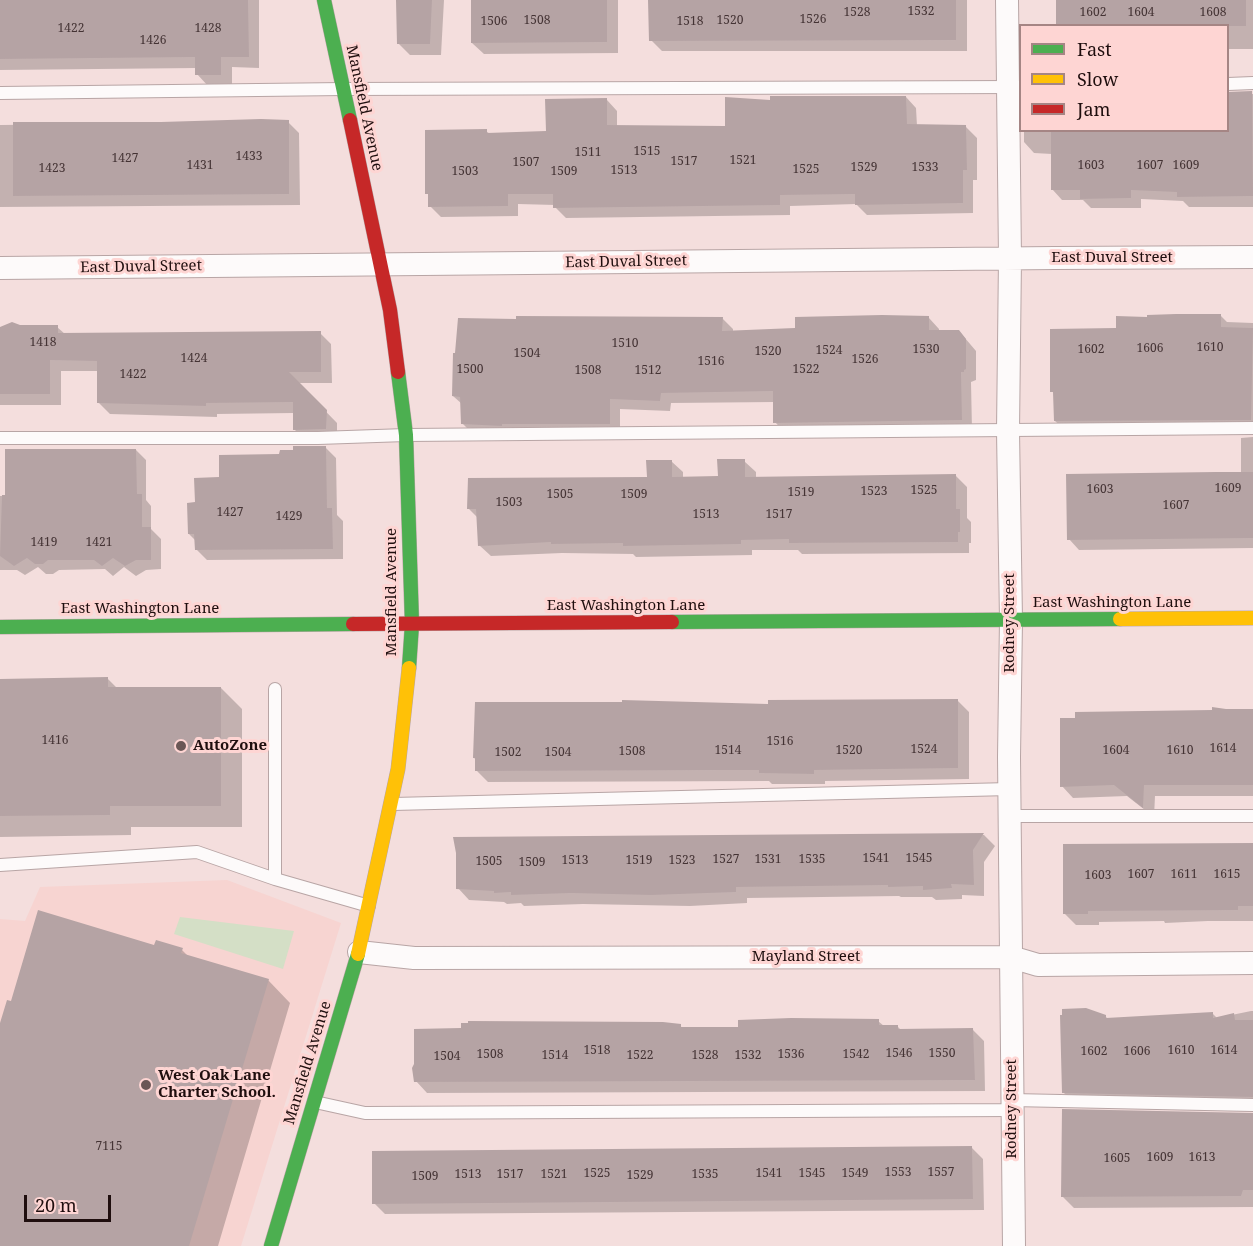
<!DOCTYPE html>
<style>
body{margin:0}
#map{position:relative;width:1253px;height:1246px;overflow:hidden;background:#f4dedd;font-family:"Noto Serif",serif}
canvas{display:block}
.legend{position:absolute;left:1019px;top:24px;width:210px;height:108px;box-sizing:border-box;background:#fed5d3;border:2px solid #a58584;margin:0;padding:8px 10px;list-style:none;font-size:18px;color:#1f0e0e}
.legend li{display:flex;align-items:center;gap:12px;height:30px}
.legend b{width:30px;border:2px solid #a58584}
.scale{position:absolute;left:24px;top:1195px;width:87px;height:27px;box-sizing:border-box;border:3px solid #1f0e0e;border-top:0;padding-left:8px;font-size:18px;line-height:21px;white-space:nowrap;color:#1f0e0e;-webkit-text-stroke:4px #fed5d3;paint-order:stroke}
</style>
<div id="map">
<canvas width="1253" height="1246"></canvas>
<ul class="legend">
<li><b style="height:8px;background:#4caf50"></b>Fast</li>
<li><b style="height:8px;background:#ffc107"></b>Slow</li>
<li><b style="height:8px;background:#c62828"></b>Jam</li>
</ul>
<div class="scale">20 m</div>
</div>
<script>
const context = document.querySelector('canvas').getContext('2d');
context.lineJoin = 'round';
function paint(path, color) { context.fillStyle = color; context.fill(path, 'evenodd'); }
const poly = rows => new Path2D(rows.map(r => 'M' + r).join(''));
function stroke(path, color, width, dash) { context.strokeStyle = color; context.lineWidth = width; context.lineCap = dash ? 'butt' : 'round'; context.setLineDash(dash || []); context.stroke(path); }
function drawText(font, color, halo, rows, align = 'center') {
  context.font = font + ' "Noto Serif",serif'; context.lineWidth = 6; context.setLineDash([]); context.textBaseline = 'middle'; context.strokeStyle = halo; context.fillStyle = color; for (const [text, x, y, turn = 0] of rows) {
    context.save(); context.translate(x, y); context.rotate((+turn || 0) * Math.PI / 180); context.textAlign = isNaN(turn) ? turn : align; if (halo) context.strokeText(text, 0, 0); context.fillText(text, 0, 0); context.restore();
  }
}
paint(poly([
 [227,880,341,923,241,1246,0,1246,0,919,25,921,40,887]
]), '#f7d4d1');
paint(poly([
 [180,917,294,931,283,969,174,934]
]), '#d4dfc6');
paint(poly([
 [0,0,259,0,259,68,232,67,232,86,208,86,197,74,197,68,0,70],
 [398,0,444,0,441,55,410,55,398,43],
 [472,0,618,0,618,53,484,54,472,43],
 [649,0,967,0,967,51,662,51,651,40],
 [1057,0,1253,0,1253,49,1228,49,1228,26],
 [1228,94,1253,94,1253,207,1189,207,1183,201,1141,199,1141,208,1091,208,1083,200,1062,200,1052,189,1052,154,1034,153,1024,142,1024,130,1228,130],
 [906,97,916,108,917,126,966,127,977,138,977,180,973,180,973,213,867,215,856,204,790,206,790,215,566,218,555,207,555,205,518,204,518,216,441,217,430,206,430,196,427,193,486,131,490,134,547,133,607,100,617,111,617,126,727,127,772,101],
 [288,122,299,133,300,205,0,207,0,125],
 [1221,316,1227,322,1253,323,1253,430,1066,431,1055,421,1055,395,1052,391,1118,330],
 [722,318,733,329,733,332,796,330,929,318,939,329,939,331,959,331,976,351,976,380,971,382,972,430,785,433,775,422,775,402,671,403,670,411,620,409,620,434,473,434,462,423,462,404,453,396],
 [0,327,57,327,65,334,320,333,331,344,332,383,298,383,337,423,337,440,306,441,294,429,294,413,217,414,217,417,110,414,99,403,99,371,61,371,61,405,0,405],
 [1253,437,1253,548,1079,550,1069,539,1241,473,1241,438],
 [325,447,336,458,337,515,343,521,343,559,207,560,196,549,196,541,189,534,196,504,220,479,281,456],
 [136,450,146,460,146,500,151,506,151,529,161,539,161,569,146,570,136,576,124,567,113,576,105,569,59,570,53,574,46,574,38,567,25,575,17,570,0,570,0,496,6,496],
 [671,461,683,472,683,478,719,477,744,461,756,472,756,478,956,476,967,487,967,518,971,522,971,543,969,543,969,553,802,554,798,550,752,550,752,555,636,557,633,554,562,553,491,556,479,545,478,518,469,509,648,479],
 [107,678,117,688,221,688,242,709,242,827,131,827,131,835,0,837,0,680],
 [957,700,969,712,969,779,825,781,825,784,772,784,769,781,488,782,477,771,477,760,474,758,769,705],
 [1253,711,1253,796,1155,796,1154,817,1127,796,1073,798,1062,786,1077,719],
 [984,835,995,846,984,862,984,896,962,895,962,899,936,900,932,897,901,897,899,896,747,898,747,903,690,906,583,904,524,906,521,903,507,904,504,902,469,900,458,888,458,853,455,839],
 [1253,845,1253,921,1208,921,1165,923,1164,921,1099,922,1099,925,1076,925,1064,913],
 [155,947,182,950,189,957,268,980,290,1003,218,1246,0,1246,0,1028,12,1003],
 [1251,1011,1253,1011,1253,1107,1075,1104,1063,1092,1105,1016,1109,1020,1213,1014,1217,1018],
 [878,1021,884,1026,897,1026,901,1030,973,1030,984,1041,985,1091,427,1093,416,1081,680,1026,683,1028,739,1029],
 [1253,1115,1253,1207,1074,1208,1063,1197],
 [972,1148,983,1159,984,1210,385,1214,374,1203]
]), '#0003');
paint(poly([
 [0,0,248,0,249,57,221,57,221,75,195,75,195,57,0,59],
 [396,0,432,0,430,44,397,44],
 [471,0,607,0,607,42,471,43],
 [648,0,956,0,956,40,649,41],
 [1056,0,1246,0,1246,26,1056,26],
 [1252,91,1253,196,1177,197,1177,192,1131,190,1131,198,1080,199,1080,190,1051,190,1051,130,1227,130,1227,92],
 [770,96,906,96,907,124,966,125,967,170,963,170,963,203,855,205,855,194,780,195,780,205,553,208,553,194,508,194,508,206,428,207,428,194,425,194,425,130,487,129,487,133,546,131,545,99,607,98,607,125,725,126,725,97,770,100],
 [261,119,289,120,289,194,13,196,13,122,161,122],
 [1176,314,1221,314,1221,327,1253,328,1251,420,1054,421,1053,392,1050,392,1050,329,1116,328,1116,316,1147,317,1147,315],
 [882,315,929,316,929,330,959,330,966,339,966,369,964,370,964,372,961,372,962,420,773,423,773,391,661,393,660,401,610,399,610,424,502,424,502,426,461,424,460,397,452,396,453,353,455,353,458,318,516,319,516,316,723,317,722,331,795,328,795,317],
 [12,322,20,325,58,325,58,333,321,331,321,372,289,372,327,410,326,429,293,430,293,402,206,403,206,406,97,403,97,361,50,360,50,394,0,394,0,327],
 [293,446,326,446,327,508,332,508,333,549,195,550,194,534,188,534,187,503,195,502,194,478,219,477,219,455,279,454,280,450,293,450],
 [5,449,136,449,137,494,142,494,142,527,151,527,151,560,136,560,125,566,113,558,102,566,94,560,48,560,43,564,35,564,27,558,14,566,0,556,2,495,5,495],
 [717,459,745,459,745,477,956,474,956,509,960,509,960,532,958,532,958,542,789,543,789,539,741,540,741,544,623,546,623,543,551,544,551,542,478,546,476,509,467,509,468,478,647,477,646,460,672,460,672,477,718,476],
 [1216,472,1253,472,1253,538,1067,540,1066,474],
 [108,677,108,687,221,687,221,806,110,806,110,815,0,816,0,679],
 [958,699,958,768,814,770,814,774,759,773,759,770,717,770,475,771,475,758,473,758,475,702,622,702,622,700,768,704,768,700],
 [1212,707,1226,709,1253,709,1253,785,1144,785,1143,808,1114,785,1060,787,1060,718,1075,718,1075,712,1212,710],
 [984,833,973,850,974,885,951,884,952,888,923,890,923,886,888,887,888,885,736,887,736,892,651,895,571,893,511,895,511,892,494,893,494,891,456,889,456,853,453,837],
 [1253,843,1253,906,1238,906,1238,910,1088,911,1088,914,1063,914,1063,844],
 [38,910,154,945,156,940,183,948,181,953,269,979,189,1246,0,1246,0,1023,7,1000,11,1001],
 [1086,1008,1106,1015,1106,1018,1213,1012,1213,1018,1234,1013,1235,1020,1253,1020,1253,1097,1062,1093,1060,1015,1062,1015,1062,1009],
 [791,1018,879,1019,879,1025,898,1025,898,1029,973,1028,975,1080,414,1082,412,1068,414,1064,414,1029,461,1028,461,1023,468,1023,468,1021,663,1022,681,1024,681,1027,738,1027,738,1020],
 [1062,1109,1253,1113,1253,1190,1243,1190,1241,1196,1061,1197],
 [972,1146,973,1199,372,1204,372,1151]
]), '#b5a3a4');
const lane = poly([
 [1228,84,1253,83],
 [0,93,344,89,1020,87],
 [0,438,318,438,406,435,1253,428],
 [275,689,275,879,369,906],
 [393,804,1010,789],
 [1010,816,1253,816],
 [0,865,197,852,275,879],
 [1012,1100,1253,1105],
 [315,1102,365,1113,1012,1110]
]);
const street = poly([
 [1007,0,1010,258,1008,431,1011,620,1009,757,1014,1246],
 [0,268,1055,258,1253,257],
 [359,952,414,958,1011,957,1038,965,1253,963]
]);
const fast = poly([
 [324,0,350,120],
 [398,372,406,435,412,624,409,668],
 [672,622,1120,619],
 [0,627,353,624],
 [271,1246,358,954]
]);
const slow = poly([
 [1120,619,1253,618],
 [358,954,398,769,409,668]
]);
const jam = poly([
 [350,120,390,310,398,372],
 [353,624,672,622]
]);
stroke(lane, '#b8a5a5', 14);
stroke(street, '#b8a5a5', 24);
stroke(fast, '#b8a5a5', 15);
stroke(slow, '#b8a5a5', 15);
stroke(jam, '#b8a5a5', 15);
stroke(lane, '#fdfafa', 12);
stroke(street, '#fdfafa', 22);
stroke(fast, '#4caf50', 14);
stroke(slow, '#ffc107', 14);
stroke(jam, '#c62828', 14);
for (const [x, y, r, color] of [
 [181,746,6,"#6a5756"],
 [146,1085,6,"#6a5756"]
]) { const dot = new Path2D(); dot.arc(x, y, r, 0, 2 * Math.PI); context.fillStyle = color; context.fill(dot); stroke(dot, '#fed5d3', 2); }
drawText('12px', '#443334', null, [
 ["1532",921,12],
 ["1528",857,13],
 ["1602",1093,13],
 ["1604",1141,13],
 ["1608",1213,13],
 ["1526",813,20],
 ["1508",537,21],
 ["1520",730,21],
 ["1506",494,22],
 ["1518",690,22],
 ["1422",71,29],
 ["1428",208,29],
 ["1426",153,41],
 ["1515",647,152],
 ["1511",588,153],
 ["1433",249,157],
 ["1427",125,159],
 ["1521",743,161],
 ["1517",684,162],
 ["1507",526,163],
 ["1431",200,166],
 ["1603",1091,166],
 ["1607",1150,166],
 ["1609",1186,166],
 ["1529",864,168],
 ["1533",925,168],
 ["1423",52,169],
 ["1525",806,170],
 ["1513",624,171],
 ["1503",465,172],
 ["1509",564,172],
 ["1418",43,343],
 ["1510",625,344],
 ["1610",1210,348],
 ["1606",1150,349],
 ["1530",926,350],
 ["1602",1091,350],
 ["1524",829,351],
 ["1520",768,352],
 ["1504",527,354],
 ["1424",194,359],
 ["1526",865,360],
 ["1516",711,362],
 ["1500",470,370],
 ["1522",806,370],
 ["1508",588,371],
 ["1512",648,371],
 ["1422",133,375],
 ["1609",1228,489],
 ["1603",1100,490],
 ["1525",924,491],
 ["1523",874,492],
 ["1519",801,493],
 ["1505",560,495],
 ["1509",634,495],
 ["1503",509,503],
 ["1607",1176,506],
 ["1427",230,513],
 ["1513",706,515],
 ["1517",779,515],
 ["1429",289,517],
 ["1419",44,543],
 ["1421",99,543],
 ["1416",55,741],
 ["1516",780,742],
 ["1614",1223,749],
 ["1524",924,750],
 ["1514",728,751],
 ["1520",849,751],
 ["1604",1116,751],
 ["1610",1180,751],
 ["1508",632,752],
 ["1502",508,753],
 ["1504",558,753],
 ["1541",876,859],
 ["1545",919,859],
 ["1527",726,860],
 ["1531",768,860],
 ["1535",812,860],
 ["1513",575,861],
 ["1519",639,861],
 ["1523",682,861],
 ["1505",489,862],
 ["1509",532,863],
 ["1607",1141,875],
 ["1611",1184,875],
 ["1615",1227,875],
 ["1603",1098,876],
 ["1518",597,1051],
 ["1610",1181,1051],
 ["1614",1224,1051],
 ["1602",1094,1052],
 ["1606",1137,1052],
 ["1546",899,1054],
 ["1550",942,1054],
 ["1508",490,1055],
 ["1536",791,1055],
 ["1542",856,1055],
 ["1514",555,1056],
 ["1522",640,1056],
 ["1528",705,1056],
 ["1532",748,1056],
 ["1504",447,1057],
 ["7115",109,1147],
 ["1609",1160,1158],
 ["1613",1202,1158],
 ["1605",1117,1159],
 ["1553",898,1173],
 ["1557",941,1173],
 ["1525",597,1174],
 ["1541",769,1174],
 ["1545",812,1174],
 ["1549",855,1174],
 ["1513",468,1175],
 ["1517",510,1175],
 ["1521",554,1175],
 ["1535",705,1175],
 ["1529",640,1176],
 ["1509",425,1177]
]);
drawText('15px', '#1f0e0e', '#fed5d3', [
 ["Mansfield Avenue",364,108,78],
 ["East Duval Street",1112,258],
 ["East Duval Street",626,262,-1],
 ["East Duval Street",141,267,-1],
 ["Mansfield Avenue",392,592,-90],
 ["East Washington Lane",1112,603],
 ["East Washington Lane",626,606],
 ["East Washington Lane",140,609],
 ["Rodney Street",1010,623,-90],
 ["Mayland Street",806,957],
 ["Mansfield Avenue",308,1063,-73],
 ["Rodney Street",1012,1109,-90]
]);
drawText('bold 15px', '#1f0e0e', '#fed5d3', [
 ["AutoZone",193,746],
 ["West Oak Lane",158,1076],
 ["Charter School.",158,1093]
], 'left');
</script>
